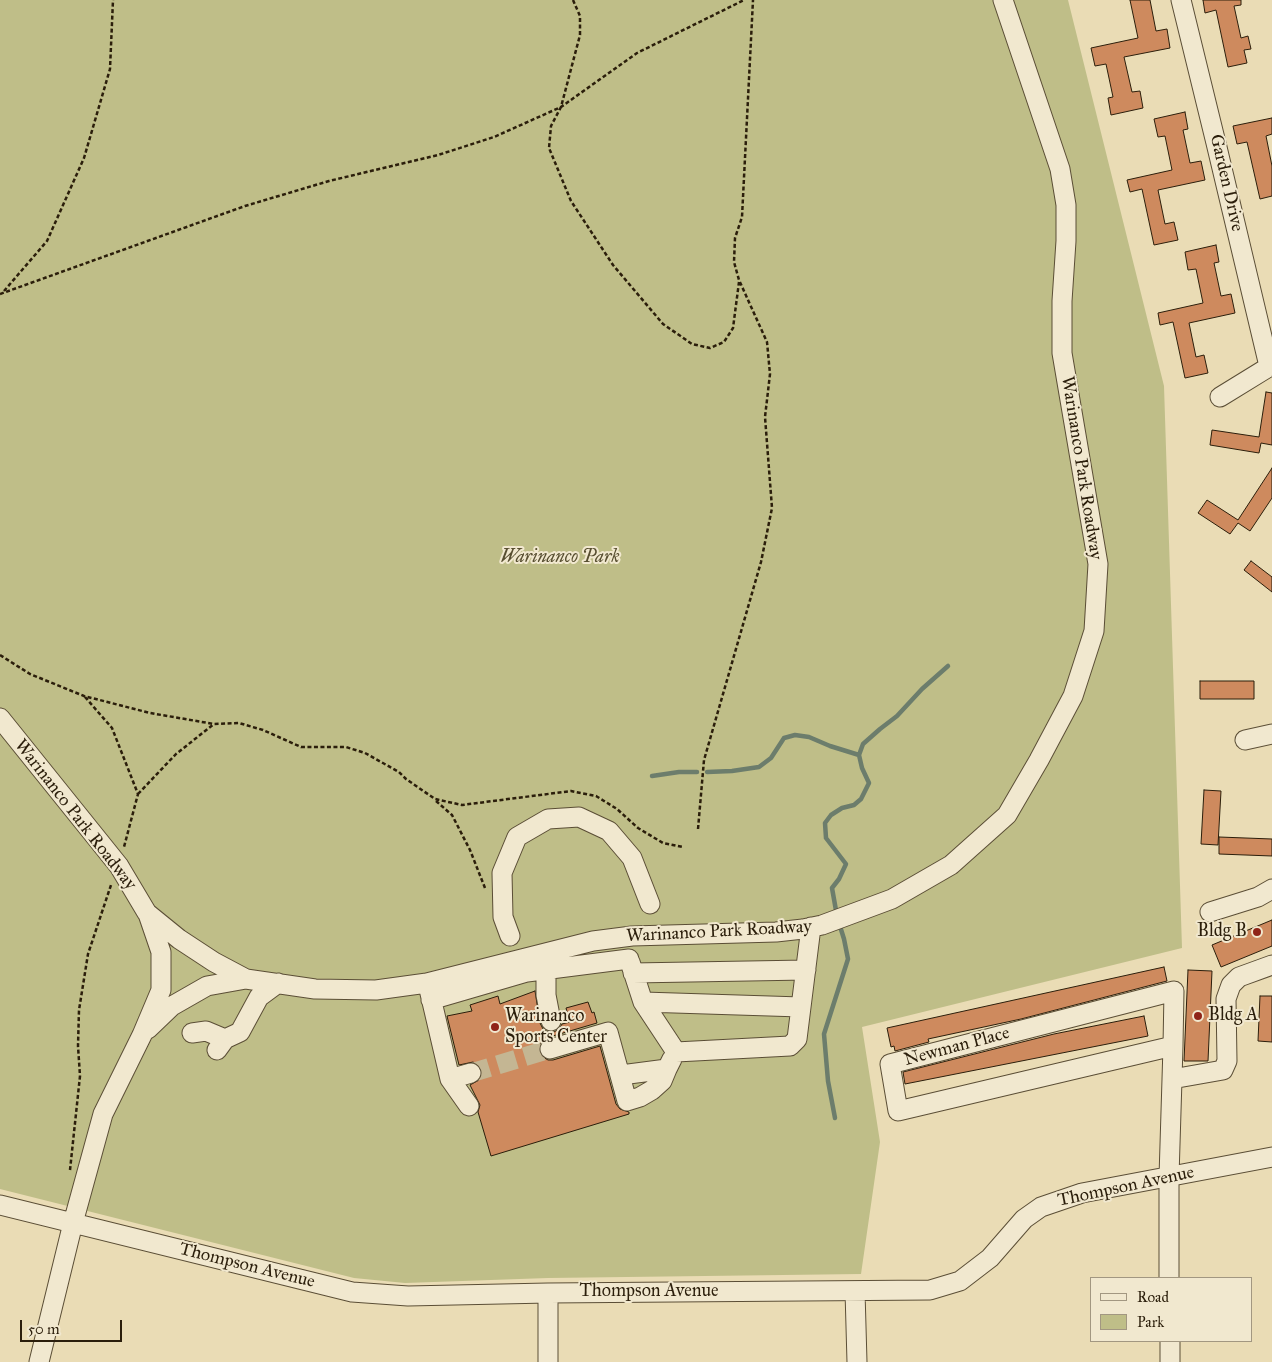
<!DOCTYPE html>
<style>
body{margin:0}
#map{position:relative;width:1272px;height:1362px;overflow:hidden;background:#eadcb5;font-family:"IM FELL Great Primer",serif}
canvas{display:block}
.legend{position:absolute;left:1090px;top:1277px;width:162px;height:65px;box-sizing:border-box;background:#f1e8cf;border:1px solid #a29781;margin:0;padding:6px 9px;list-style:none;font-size:15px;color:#2b1e0b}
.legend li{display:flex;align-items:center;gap:10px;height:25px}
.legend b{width:25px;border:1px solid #a29781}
.scale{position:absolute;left:20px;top:1320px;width:102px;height:22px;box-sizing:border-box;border:2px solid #2b1e0b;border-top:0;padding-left:6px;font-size:15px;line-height:18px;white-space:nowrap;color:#2b1e0b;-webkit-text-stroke:4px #f1e8cf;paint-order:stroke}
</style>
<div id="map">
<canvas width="1272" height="1362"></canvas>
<ul class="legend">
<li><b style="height:6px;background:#f1e8cf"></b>Road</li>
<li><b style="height:14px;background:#bfbe88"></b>Park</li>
</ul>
<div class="scale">50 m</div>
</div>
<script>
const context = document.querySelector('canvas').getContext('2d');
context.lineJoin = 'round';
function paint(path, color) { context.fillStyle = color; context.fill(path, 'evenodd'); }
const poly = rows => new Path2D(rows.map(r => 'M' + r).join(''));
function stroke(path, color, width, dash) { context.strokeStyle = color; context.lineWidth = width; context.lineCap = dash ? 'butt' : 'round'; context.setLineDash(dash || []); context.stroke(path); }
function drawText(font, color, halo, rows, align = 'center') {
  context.font = font + ' "IM FELL Great Primer",serif'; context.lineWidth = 4; context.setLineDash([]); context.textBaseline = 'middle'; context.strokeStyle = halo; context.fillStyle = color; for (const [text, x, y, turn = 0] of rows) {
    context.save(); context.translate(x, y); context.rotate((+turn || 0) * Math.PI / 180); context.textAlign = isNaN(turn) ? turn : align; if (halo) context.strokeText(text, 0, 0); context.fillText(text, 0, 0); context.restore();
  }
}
paint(poly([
 [0,0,1068,0,1164,386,1182,948,862,1027,880,1142,861,1274,548,1278,405,1283,354,1278,0,1189]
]), '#bfbe88');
stroke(poly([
 [707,772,732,771,759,767,771,758,784,738,795,735,809,737,830,746,859,755],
 [652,776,679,772,697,772],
 [837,916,832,888,839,879,846,864,826,838,825,823,831,815,842,808,854,805,861,799,869,783,862,768,859,755,863,744,880,729,897,716,922,689,948,666],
 [835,1118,828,1081,824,1034,848,959,844,939,839,923]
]), '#6c7d6c', 4.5);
const building = poly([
 [1130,0,1150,0,1156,31,1167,29,1170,48,1124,57,1132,92,1140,91,1143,108,1111,115,1108,98,1113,97,1106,64,1095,66,1091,48,1138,38,1130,0],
 [1203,0,1241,0,1241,5,1234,6,1241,38,1248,36,1251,49,1244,50,1247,63,1228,67,1216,10,1205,13,1203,0],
 [1185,112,1188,129,1183,130,1190,163,1201,161,1205,180,1158,190,1165,224,1174,222,1178,240,1154,245,1142,189,1130,192,1127,180,1172,170,1165,136,1158,137,1154,119,1185,112],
 [1272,118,1272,134,1266,136,1272,166,1272,196,1260,199,1247,142,1237,144,1233,126,1272,118],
 [1216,245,1219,262,1214,263,1221,296,1231,294,1235,313,1189,323,1196,357,1204,355,1208,373,1185,378,1173,322,1160,325,1158,313,1203,303,1196,269,1188,270,1185,252,1216,245],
 [1266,392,1272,393,1272,445,1261,443,1259,453,1210,445,1212,430,1259,437,1266,392],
 [1272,468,1272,498,1250,531,1238,523,1230,534,1198,513,1207,500,1238,520,1272,468],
 [1251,561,1272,577,1272,592,1244,570,1251,561],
 [1200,681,1254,681,1254,699,1200,699,1200,681],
 [1204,790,1221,791,1218,845,1201,844,1204,790],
 [1219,837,1272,839,1272,856,1219,854,1219,837],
 [1272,920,1272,946,1221,967,1212,945,1272,920],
 [1164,967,1167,981,1021,1019,928,1039,929,1042,895,1051,894,1046,891,1047,887,1028,1164,967],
 [1188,970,1212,971,1208,1061,1184,1061,1188,970],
 [535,991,540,1023,543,1029,548,1032,554,1032,559,1029,562,1024,570,1022,566,1008,588,1002,592,1013,594,1012,597,1023,546,1038,542,1041,539,1046,539,1053,543,1057,548,1060,553,1060,600,1046,616,1104,620,1109,629,1112,629,1114,491,1156,478,1112,480,1105,470,1085,479,1080,482,1075,482,1069,478,1065,473,1062,459,1065,447,1016,472,1011,470,1005,498,996,500,1004,535,991],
 [1260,996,1272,996,1272,1042,1258,1041,1260,996],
 [1144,1016,1148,1036,905,1084,903,1072,1054,1034,1144,1016]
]);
paint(building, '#ce8a5e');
stroke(building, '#2b1e0b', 1);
stroke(poly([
 [471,1073,550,1049]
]), '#c4b693', 19, [19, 9]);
const minor = poly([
 [1181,0,1216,143,1269,366],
 [1220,397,1272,365],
 [0,718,119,866,147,913,179,939,214,962,246,979,315,989,376,990,427,983,593,941,632,936,776,932,803,929,822,925,892,899,951,865,1007,815,1039,760,1073,696,1094,631,1098,564,1062,353,1062,301,1066,241,1066,205,1060,169,1003,0],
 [1245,740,1272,734],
 [1210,912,1258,897,1272,889],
 [510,936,503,917,502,873,517,837,548,819,579,817,609,831,632,858,650,904],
 [630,962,643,1002,676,1052],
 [546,970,546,995,551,1021],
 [633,973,806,970],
 [429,989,450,1079,469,1106],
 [431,1000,527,972,629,959],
 [643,1002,801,1007],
 [148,1029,172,1006,207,986,246,979],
 [192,1033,206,1031,225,1039],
 [550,1049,608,1032,627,1101,640,1097,652,1090,662,1081,667,1069],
 [217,1050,225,1039,240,1032,259,997,278,983],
 [676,1052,790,1046,797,1039,811,927],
 [621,1075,667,1069,672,1059],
 [450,1079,471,1073],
 [1172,1079,1223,1070,1227,1061,1226,999,1231,985,1239,977,1272,965],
 [0,1205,352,1292,408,1296,548,1293,930,1290,960,1281,990,1258,1024,1219,1041,1207,1082,1193,1272,1157],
 [1169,1278,1169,1177,1172,1079,1173,1046,1174,991,890,1064,898,1111,1173,1046],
 [855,1291,857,1362],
 [1170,1341,1170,1362],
 [39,1362,73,1223,103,1114,142,1035,161,990,161,952,148,914],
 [548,1362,548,1293]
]);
stroke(minor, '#5b4e36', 21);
stroke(poly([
 [573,0,580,16,580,35,561,107,551,126,549,148,571,201,613,265,663,324,692,344,710,348,724,342,733,328,739,282],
 [4,291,47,241,84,158,110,69,113,0],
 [0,294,245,206,329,181,438,155,494,137,561,107,637,53,744,0],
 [0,655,30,674,84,696,150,713,214,724,239,723,263,730,301,747,346,747,365,753,399,772,406,779,435,799,462,805,571,791,596,796,617,809,638,828,663,843,683,847],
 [85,697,112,728,138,794,124,847],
 [138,794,176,754,214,724],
 [436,801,452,815,470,850,485,888],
 [698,829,704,760,761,562,772,508,765,417,770,374,767,342,739,280,734,262,735,238,742,217,753,0],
 [70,1170,80,1076,78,1046,79,1010,88,954,111,885]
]), '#2b1e0b', 2.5, [4, 2.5]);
stroke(minor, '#f1e8cf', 19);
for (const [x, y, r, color] of [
 [1257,932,5,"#8f2418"],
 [1198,1016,5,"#8f2418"],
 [495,1027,5,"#8f2418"]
]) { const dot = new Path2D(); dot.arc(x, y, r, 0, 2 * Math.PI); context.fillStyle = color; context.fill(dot); stroke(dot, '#f1e8cf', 2); }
drawText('18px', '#2b1e0b', '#f1e8cf', [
 ["Garden Drive",1226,183,77],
 ["Warinanco Park Roadway",1081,468,81],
 ["Warinanco Park Roadway",75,815,52],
 ["Warinanco Park Roadway",719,932,-3],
 ["Newman Place",957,1047,-15],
 ["Thompson Avenue",1126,1187,-12],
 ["Thompson Avenue",247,1266,14],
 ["Thompson Avenue",649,1292]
]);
drawText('italic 18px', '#574e30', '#f1e8cf', [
 ["Warinanco Park",560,558]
]);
drawText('18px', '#2b1e0b', '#f1e8cf', [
 ["Bldg B",1247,932,"right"],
 ["Bldg A",1208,1016],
 ["Warinanco",505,1017],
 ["Sports Center",505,1038]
], 'left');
</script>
